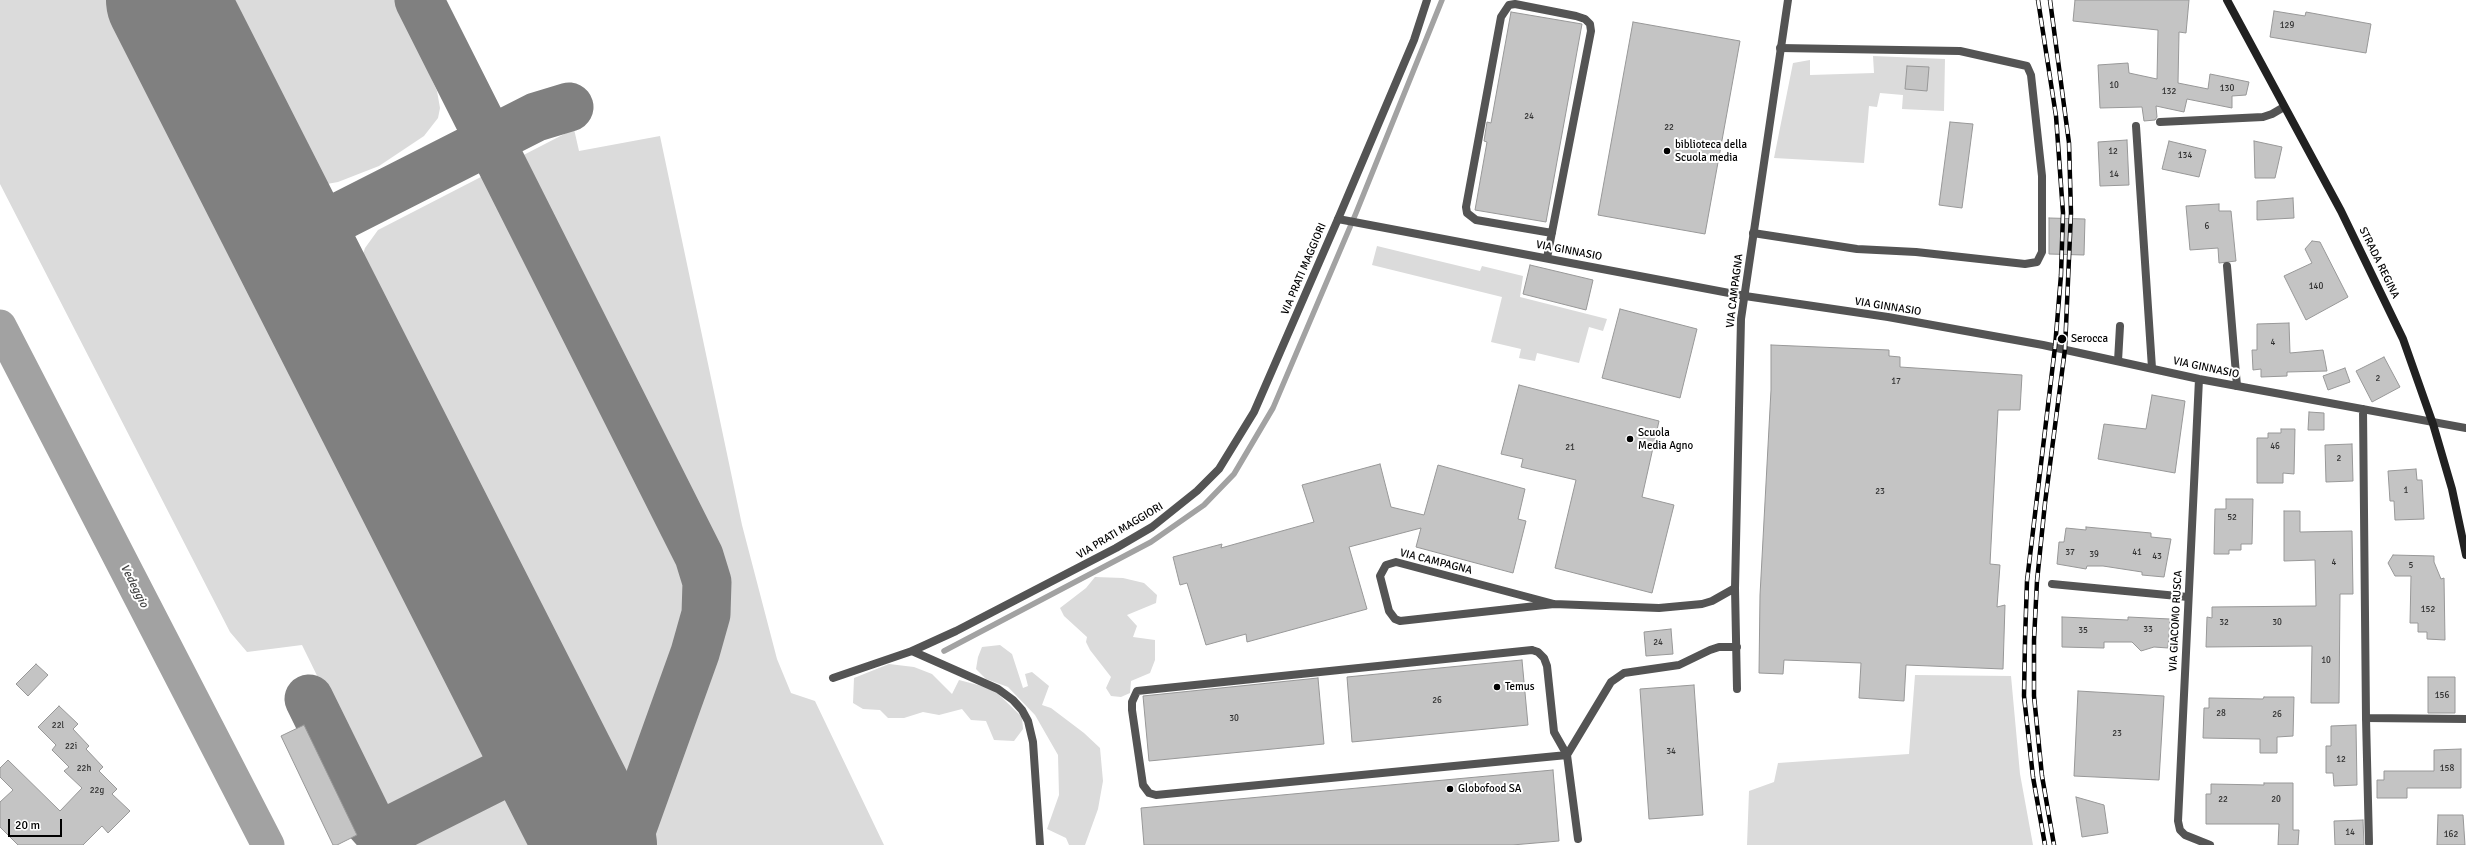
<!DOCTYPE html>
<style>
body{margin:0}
#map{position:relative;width:2466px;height:845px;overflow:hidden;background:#fff;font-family:Signika,sans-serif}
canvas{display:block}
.scale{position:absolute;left:8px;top:819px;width:54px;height:18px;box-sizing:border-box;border:2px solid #000;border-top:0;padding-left:5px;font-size:12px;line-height:14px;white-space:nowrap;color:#000;-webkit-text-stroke:3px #fff;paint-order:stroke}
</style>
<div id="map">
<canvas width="2466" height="845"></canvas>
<div class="scale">20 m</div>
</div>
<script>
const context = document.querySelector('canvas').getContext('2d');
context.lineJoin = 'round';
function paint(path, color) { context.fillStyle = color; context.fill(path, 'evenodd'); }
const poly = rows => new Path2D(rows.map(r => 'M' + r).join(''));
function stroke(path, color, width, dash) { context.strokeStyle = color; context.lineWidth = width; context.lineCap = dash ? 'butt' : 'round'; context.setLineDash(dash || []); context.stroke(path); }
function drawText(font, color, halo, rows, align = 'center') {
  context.font = font + ' Signika,sans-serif'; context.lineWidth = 4; context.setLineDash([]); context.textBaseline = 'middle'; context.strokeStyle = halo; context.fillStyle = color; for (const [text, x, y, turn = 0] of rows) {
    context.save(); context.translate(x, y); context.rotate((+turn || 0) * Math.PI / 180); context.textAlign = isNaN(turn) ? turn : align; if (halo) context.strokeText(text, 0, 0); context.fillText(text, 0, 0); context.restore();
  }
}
paint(poly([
 [0,0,121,0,499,739,495,755,481,774,391,816,384,812,302,645,247,652,230,632,0,184],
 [214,0,396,0,437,91,440,108,438,118,424,136,379,166,338,182,327,184,315,182,297,163],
 [1873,56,1945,59,1944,111,1902,109,1903,95,1880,93,1877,107,1869,106,1864,163,1774,158,1793,63,1810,60,1810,75,1874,73],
 [574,129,579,151,660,136,742,525,777,659,791,693,815,701,884,845,647,845,363,290,360,270,362,257,365,248,378,230],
 [1377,246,1480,271,1482,266,1523,276,1520,297,1607,319,1603,331,1589,327,1579,363,1537,353,1535,361,1519,358,1521,349,1491,342,1502,297,1372,265],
 [1095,577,1123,578,1144,583,1157,595,1156,603,1127,615,1137,626,1133,637,1155,640,1155,660,1150,673,1131,681,1130,693,1121,697,1111,696,1106,688,1111,677,1090,650,1086,642,1087,637,1064,616,1060,608,1086,588],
 [1000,645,1012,654,1023,688,1028,686,1025,674,1032,672,1049,686,1042,705,1051,708,1084,733,1100,748,1103,781,1098,809,1085,845,1069,845,1066,838,1047,829,1059,795,1058,755,1035,715,1008,687,986,679,976,669,978,657,982,647],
 [889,664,914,667,932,674,952,694,959,680,993,689,1022,717,1023,729,1014,741,994,740,986,721,971,720,962,709,939,715,923,712,904,718,888,718,880,710,863,709,853,703,854,678],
 [1915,675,2011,676,2020,774,2033,845,1747,845,1749,791,1774,782,1778,763,1909,754],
 [493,793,531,800,554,845,399,845,396,838]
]), '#dbdbdb');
stroke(poly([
 [944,651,1151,542,1204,505,1234,474,1273,408,1356,213,1442,0]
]), '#a2a2a2', 5.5);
stroke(poly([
 [0,326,268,845]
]), '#a2a2a2', 33);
stroke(poly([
 [419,0,699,556,707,582,706,614,695,653,626,845],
 [261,183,278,206,294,217,313,222,324,222,341,216,326,227,320,236,313,254,313,273,324,306],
 [341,216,536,117,569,107],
 [309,699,370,823,378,832,389,831,548,751]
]), '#808080', 49);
stroke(poly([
 [167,0,596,845]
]), '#808080', 122);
const building = poly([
 [2075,0,2189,0,2186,33,2179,32,2178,83,2208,89,2210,74,2249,82,2246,95,2232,96,2232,108,2187,99,2184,112,2156,106,2157,117,2155,120,2144,121,2142,107,2100,108,2098,65,2128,63,2129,73,2157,79,2158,30,2073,21,2075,0],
 [2274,11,2305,16,2306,12,2371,24,2366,53,2270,37,2274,11],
 [1511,12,1582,24,1546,222,1475,210,1487,142,1484,141,1487,122,1491,123,1511,12],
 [1633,22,1740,41,1705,234,1598,215,1633,22],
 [1907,66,1929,67,1927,91,1905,89,1907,66],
 [1950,122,1973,124,1962,208,1939,205,1950,122],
 [2127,140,2129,185,2100,186,2098,142,2127,140],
 [2169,141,2206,150,2199,177,2162,169,2169,141],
 [2254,141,2282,147,2275,178,2255,178,2254,141],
 [2293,198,2294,218,2257,220,2257,201,2293,198],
 [2219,204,2219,211,2231,211,2236,261,2219,263,2218,248,2190,250,2186,206,2219,204],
 [2049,218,2085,219,2084,255,2049,254,2049,218],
 [2312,241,2320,242,2348,297,2306,320,2284,276,2312,263,2305,249,2312,241],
 [1530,265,1593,280,1586,310,1523,294,1530,265],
 [1620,309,1697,329,1680,398,1602,378,1620,309],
 [2289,323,2290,353,2323,350,2327,371,2287,372,2287,376,2261,377,2261,369,2253,370,2252,350,2257,350,2257,324,2289,323],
 [1771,345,1889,350,1889,356,1900,357,1900,367,2022,375,2020,410,1998,410,1990,564,2000,565,1997,607,2005,605,2003,669,1906,665,1904,701,1859,698,1861,663,1784,660,1783,674,1759,673,1760,595,1771,390,1771,345],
 [2384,357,2400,387,2372,402,2356,371,2384,357],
 [2345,368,2350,382,2328,390,2323,376,2345,368],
 [1519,385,1659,421,1642,497,1674,505,1652,593,1555,568,1576,480,1521,467,1523,459,1501,454,1519,385],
 [2152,395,2185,401,2175,473,2098,459,2104,424,2146,429,2152,395],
 [2309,412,2324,413,2324,430,2308,430,2309,412],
 [2281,429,2295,429,2294,474,2283,473,2283,483,2257,483,2257,438,2268,438,2268,433,2281,433,2281,429],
 [2352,444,2353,481,2326,482,2325,445,2352,444],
 [1380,464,1391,507,1424,515,1438,465,1525,489,1518,519,1526,521,1513,573,1416,547,1421,528,1349,547,1367,609,1247,642,1246,634,1206,645,1187,583,1180,585,1173,557,1222,544,1221,548,1314,522,1302,485,1380,464],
 [2416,469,2417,480,2422,480,2424,519,2395,520,2394,501,2390,501,2388,471,2416,469],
 [2226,499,2253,499,2252,544,2241,544,2241,550,2229,550,2229,554,2214,554,2215,509,2226,509,2226,499],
 [2284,511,2300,511,2300,532,2352,531,2353,594,2340,594,2339,703,2311,703,2312,646,2206,647,2207,617,2212,618,2212,607,2316,606,2315,560,2284,561,2284,511],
 [2086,527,2151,533,2151,537,2171,539,2164,577,2142,575,2142,572,2103,566,2087,566,2086,569,2057,564,2059,542,2064,542,2066,528,2086,530,2086,527],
 [2393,555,2434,556,2434,562,2441,579,2444,578,2445,640,2427,639,2427,632,2418,632,2418,623,2410,623,2411,576,2395,576,2388,563,2393,555],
 [2062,617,2128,620,2128,617,2170,619,2168,648,2154,647,2141,651,2132,642,2104,642,2104,648,2062,647,2062,617],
 [1671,629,1673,654,1646,656,1644,632,1671,629],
 [1522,660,1528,725,1352,742,1347,677,1522,660],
 [36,664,48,675,28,696,16,684,36,664],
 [2428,677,2455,677,2455,713,2428,713,2428,677],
 [1318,678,1324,744,1149,761,1143,696,1318,678],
 [1694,685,1703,815,1649,819,1640,689,1694,685],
 [2078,691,2164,696,2159,780,2074,776,2078,691],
 [2264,697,2294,697,2293,736,2277,737,2277,753,2260,753,2260,739,2203,738,2204,708,2209,708,2209,698,2263,699,2264,697],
 [59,706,78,724,73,729,89,746,86,749,103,767,99,771,117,789,112,794,130,811,108,833,102,826,83,845,18,845,0,827,0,802,13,790,0,777,0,768,8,760,60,811,82,788,64,771,69,767,52,750,56,745,38,727,59,706],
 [304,725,357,835,337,845,333,845,281,736,304,725],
 [2356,725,2357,785,2334,786,2333,773,2326,773,2326,746,2331,746,2331,726,2356,725],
 [2461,749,2461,788,2407,788,2407,798,2377,798,2377,780,2384,780,2384,771,2434,771,2434,750,2461,749],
 [1553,770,1559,841,1512,845,1144,845,1141,808,1553,770],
 [2264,783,2293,783,2293,830,2299,830,2298,845,2278,845,2279,824,2206,824,2206,794,2211,794,2211,784,2264,785,2264,783],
 [2076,797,2104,805,2108,833,2082,837,2076,797],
 [2438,815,2463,815,2465,845,2437,845,2438,815],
 [2363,820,2364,845,2335,845,2334,821,2363,820]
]);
paint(building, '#c4c4c4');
stroke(building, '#989898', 1);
stroke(poly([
 [2160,122,2263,117,2272,114,2284,107],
 [2136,126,2152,368],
 [1753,233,1857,249,1916,252,2025,264,2037,262,2042,252,2042,176,2031,75,2027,66,1960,51,1780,48],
 [1547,258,1591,31,1590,24,1585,19,1576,16,1515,4,1509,5,1501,17,1466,207,1467,213,1476,220,1552,233],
 [2227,266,2237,386],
 [2118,361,2120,326],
 [2052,584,2188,597],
 [1554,604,1400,621,1395,619,1389,611,1380,576,1386,565,1396,562,1554,604,1659,608,1702,604,1712,601,1735,588,1737,689],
 [1532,650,1538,652,1544,658,1547,666,1554,732,1567,755,1156,795,1149,793,1143,785,1132,710,1132,702,1137,691,1532,650],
 [912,651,998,689,1013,700,1022,710,1028,721,1033,742,1040,845],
 [833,678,912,651,956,631,1116,548,1152,527,1197,491,1219,469,1254,412,1338,219],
 [2366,718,2369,843],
 [1578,839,1567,755,1611,682,1624,673,1679,665,1710,650,1719,647,1737,647]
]), '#545454', 8);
stroke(poly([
 [1427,0,1414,40,1338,219,1745,296,1888,317,2043,345,2199,379,2466,428],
 [2199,379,2178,821,2180,830,2185,835,2210,845],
 [2363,409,2366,718,2466,719],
 [1735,588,1741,319,1788,0]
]), '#545454', 8);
stroke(poly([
 [2227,0,2341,211,2403,339,2433,424,2452,489,2466,555]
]), '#212121', 8);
const rail = poly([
 [2038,0,2056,116,2063,213,2061,275,2055,347,2027,581,2025,640,2024,696,2033,777,2045,845],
 [2050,0,2069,143,2071,213,2065,349,2045,503,2037,581,2034,640,2034,696,2042,776,2054,845]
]);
stroke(rail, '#000', 4.5);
stroke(rail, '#fff', 3, [9]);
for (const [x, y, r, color] of [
 [1667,151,4,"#000"],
 [2062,339,5,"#000"],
 [1630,439,4,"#000"],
 [1497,687,4,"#000"],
 [1450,789,4,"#000"]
]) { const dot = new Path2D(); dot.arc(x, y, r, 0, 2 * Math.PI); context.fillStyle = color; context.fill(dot); stroke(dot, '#fff', 1.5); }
drawText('9px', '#313131', null, [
 ["129",2287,26],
 ["10",2114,86],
 ["130",2227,89],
 ["132",2169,92],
 ["24",1529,117],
 ["22",1669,128],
 ["12",2113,152],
 ["134",2185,156],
 ["14",2114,175],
 ["6",2207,227],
 ["140",2316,287],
 ["4",2273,343],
 ["2",2378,379],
 ["17",1896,382],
 ["46",2275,447],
 ["21",1570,448],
 ["2",2339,459],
 ["1",2406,491],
 ["23",1880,492],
 ["52",2232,518],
 ["37",2070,553],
 ["41",2137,553],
 ["39",2094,555],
 ["43",2157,557],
 ["4",2334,563],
 ["5",2411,566],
 ["152",2428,610],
 ["32",2224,623],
 ["30",2277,623],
 ["33",2148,630],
 ["35",2083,631],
 ["24",1658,643],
 ["10",2326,661],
 ["156",2442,696],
 ["26",1437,701],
 ["28",2221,714],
 ["26",2277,715],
 ["30",1234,719],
 ["22l",58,726],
 ["23",2117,734],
 ["22i",71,747],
 ["34",1671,752],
 ["12",2341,760],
 ["22h",84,769],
 ["158",2447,769],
 ["22g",97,791],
 ["22",2223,800],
 ["20",2276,800],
 ["14",2350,833],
 ["162",2451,835]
]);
drawText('11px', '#000', '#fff', [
 ["biblioteca della",1675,145],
 ["Scuola media",1675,158],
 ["Serocca",2071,339],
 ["Scuola",1638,433],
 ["Media Agno",1638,446],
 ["Temus",1505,687],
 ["Globofood SA",1458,789]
], 'left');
drawText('11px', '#000', '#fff', [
 ["VIA GINNASIO",1569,251,11],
 ["STRADA REGINA",2379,263,64],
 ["VIA PRATI MAGGIORI",1304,269,-67],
 ["VIA CAMPAGNA",1735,291,-83],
 ["VIA GINNASIO",1888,307,9],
 ["VIA GINNASIO",2206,368,12],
 ["VIA PRATI MAGGIORI",1120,531,-31],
 ["VIA CAMPAGNA",1436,562,14],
 ["VIA GIACOMO RUSCA",2176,621,-87]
]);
drawText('italic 12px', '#434343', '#fff', [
 ["Vedeggio",134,586,63]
]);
</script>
